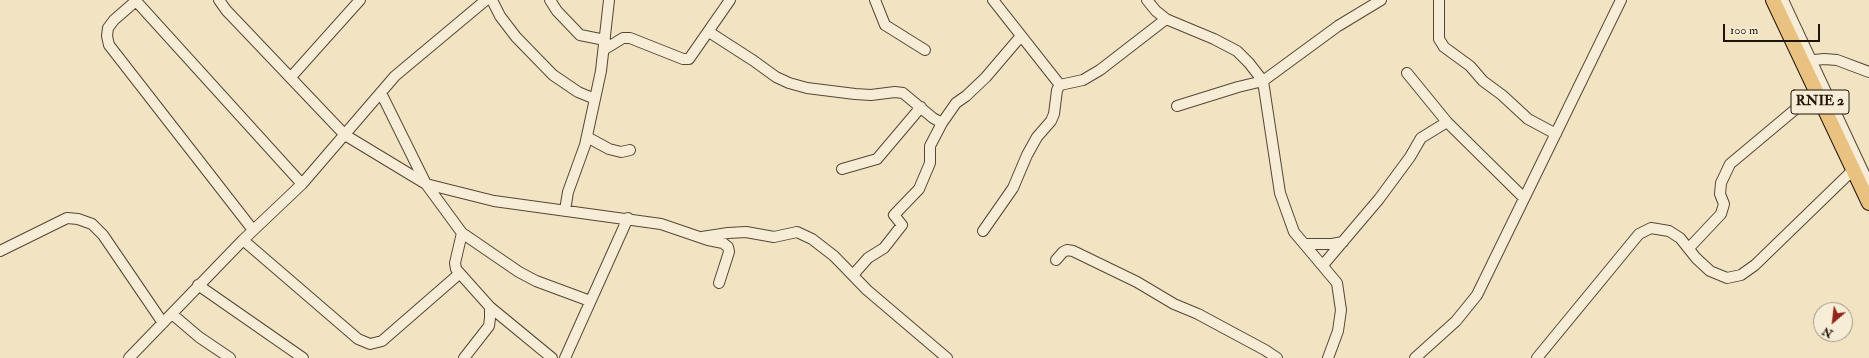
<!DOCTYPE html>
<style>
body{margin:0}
#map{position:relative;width:1869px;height:358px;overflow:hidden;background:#f2e3c2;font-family:"IM FELL Double Pica",serif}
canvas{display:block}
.north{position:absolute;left:1813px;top:302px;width:40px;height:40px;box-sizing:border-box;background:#f7edd7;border:1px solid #a19684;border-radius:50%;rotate:208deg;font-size:11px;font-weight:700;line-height:16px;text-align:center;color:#211308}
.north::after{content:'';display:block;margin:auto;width:14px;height:18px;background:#8f2418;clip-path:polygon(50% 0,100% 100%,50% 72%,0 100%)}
.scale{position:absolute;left:1723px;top:24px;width:97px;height:18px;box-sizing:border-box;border:2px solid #211308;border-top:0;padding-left:5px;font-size:12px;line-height:14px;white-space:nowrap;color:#211308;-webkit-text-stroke:3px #f7edd7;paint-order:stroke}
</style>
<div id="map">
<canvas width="1869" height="358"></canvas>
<div class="north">N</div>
<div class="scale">100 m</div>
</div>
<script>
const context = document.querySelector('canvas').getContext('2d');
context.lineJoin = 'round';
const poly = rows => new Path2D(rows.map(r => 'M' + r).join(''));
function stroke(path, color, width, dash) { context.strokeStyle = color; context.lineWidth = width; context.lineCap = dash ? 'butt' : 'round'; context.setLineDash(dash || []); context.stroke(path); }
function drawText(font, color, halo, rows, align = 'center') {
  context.font = font + ' "IM FELL Double Pica",serif'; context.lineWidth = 3; context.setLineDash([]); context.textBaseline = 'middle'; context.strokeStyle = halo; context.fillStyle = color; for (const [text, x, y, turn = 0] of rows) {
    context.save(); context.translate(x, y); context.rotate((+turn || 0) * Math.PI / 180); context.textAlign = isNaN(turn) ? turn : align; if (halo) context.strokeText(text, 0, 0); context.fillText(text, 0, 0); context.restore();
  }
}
const minor = poly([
 [137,0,114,20,108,28,107,36,109,45,253,230],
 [219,0,226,10,345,135,426,184,494,201,661,224,708,240,723,243,728,247,729,252,719,283],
 [492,0,500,16,516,37,553,75,578,92,595,99],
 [550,0,557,11,580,35,605,40],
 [875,0,885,25,925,50],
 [993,0,1060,85,1083,80,1100,70,1166,19],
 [1147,0,1156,11,1166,19,1214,39,1237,51,1249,63,1263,81,1280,193,1294,232,1337,283,1341,310,1338,331,1328,358],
 [1439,0,1439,39,1444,47,1470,66,1483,81,1502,95,1528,119,1556,134],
 [1783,0,1869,184],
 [136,1,302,184],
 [709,32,754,61,776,77,789,83,807,88,855,94,871,95,895,92,903,93,933,118,942,123,956,103,966,96,986,77,1021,36],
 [605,49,623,38,630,38,683,59,689,59,730,0],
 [1805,61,1824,59,1837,60,1869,72],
 [1407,73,1447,122,1524,198],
 [291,77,360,0],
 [381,93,426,184,462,233,455,263,456,269,490,307,490,318,489,326,464,358],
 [1177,106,1238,87,1263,81,1338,26,1381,0],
 [587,137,609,149,621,152,630,150],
 [842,169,877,159,921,107],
 [565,210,568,192,585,145,601,71,609,0],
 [983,231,1013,188,1027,155,1037,137,1051,121,1054,114,1057,90,1060,85],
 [462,233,519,272,536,281,590,301],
 [702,237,728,233,746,232,774,237,797,232,812,239,834,256,867,290,947,358],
 [243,240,358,339,370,344,382,341,459,274],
 [1304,244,1332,244,1343,242],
 [1689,248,1721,214,1724,204,1720,194,1721,183,1730,164,1816,92],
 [0,251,67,218,78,219,92,224,103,235,163,323],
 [1056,260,1063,252,1067,250,1073,251,1137,282,1174,304,1198,314,1265,350,1277,358],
 [1323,265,1379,199,1410,157,1421,138,1447,122],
 [853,275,868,258,884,248,902,225,894,215,919,189,930,163,930,146,942,123],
 [198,285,303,358],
 [490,307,552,358],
 [172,314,199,337,230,358],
 [129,358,243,240,302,184,395,76,486,0],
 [565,358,628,218],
 [1415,358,1456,321,1477,295,1621,0],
 [1537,358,1639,234,1651,228,1669,231,1680,238,1696,258,1710,271,1727,278,1741,275,1755,265,1853,170]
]);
const highway = poly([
 [1773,0,1869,203]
]);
stroke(minor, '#554736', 12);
stroke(highway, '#211308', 16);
stroke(minor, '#f7edd7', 10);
stroke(highway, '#e9c281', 14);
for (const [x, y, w] of [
 [1820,102,58]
]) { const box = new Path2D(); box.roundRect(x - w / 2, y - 12, w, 24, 3); context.fillStyle = '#f7edd7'; context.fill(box); stroke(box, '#211308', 1); }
drawText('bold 14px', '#211308', null, [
 ["RNIE 2",1820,102]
]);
</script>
